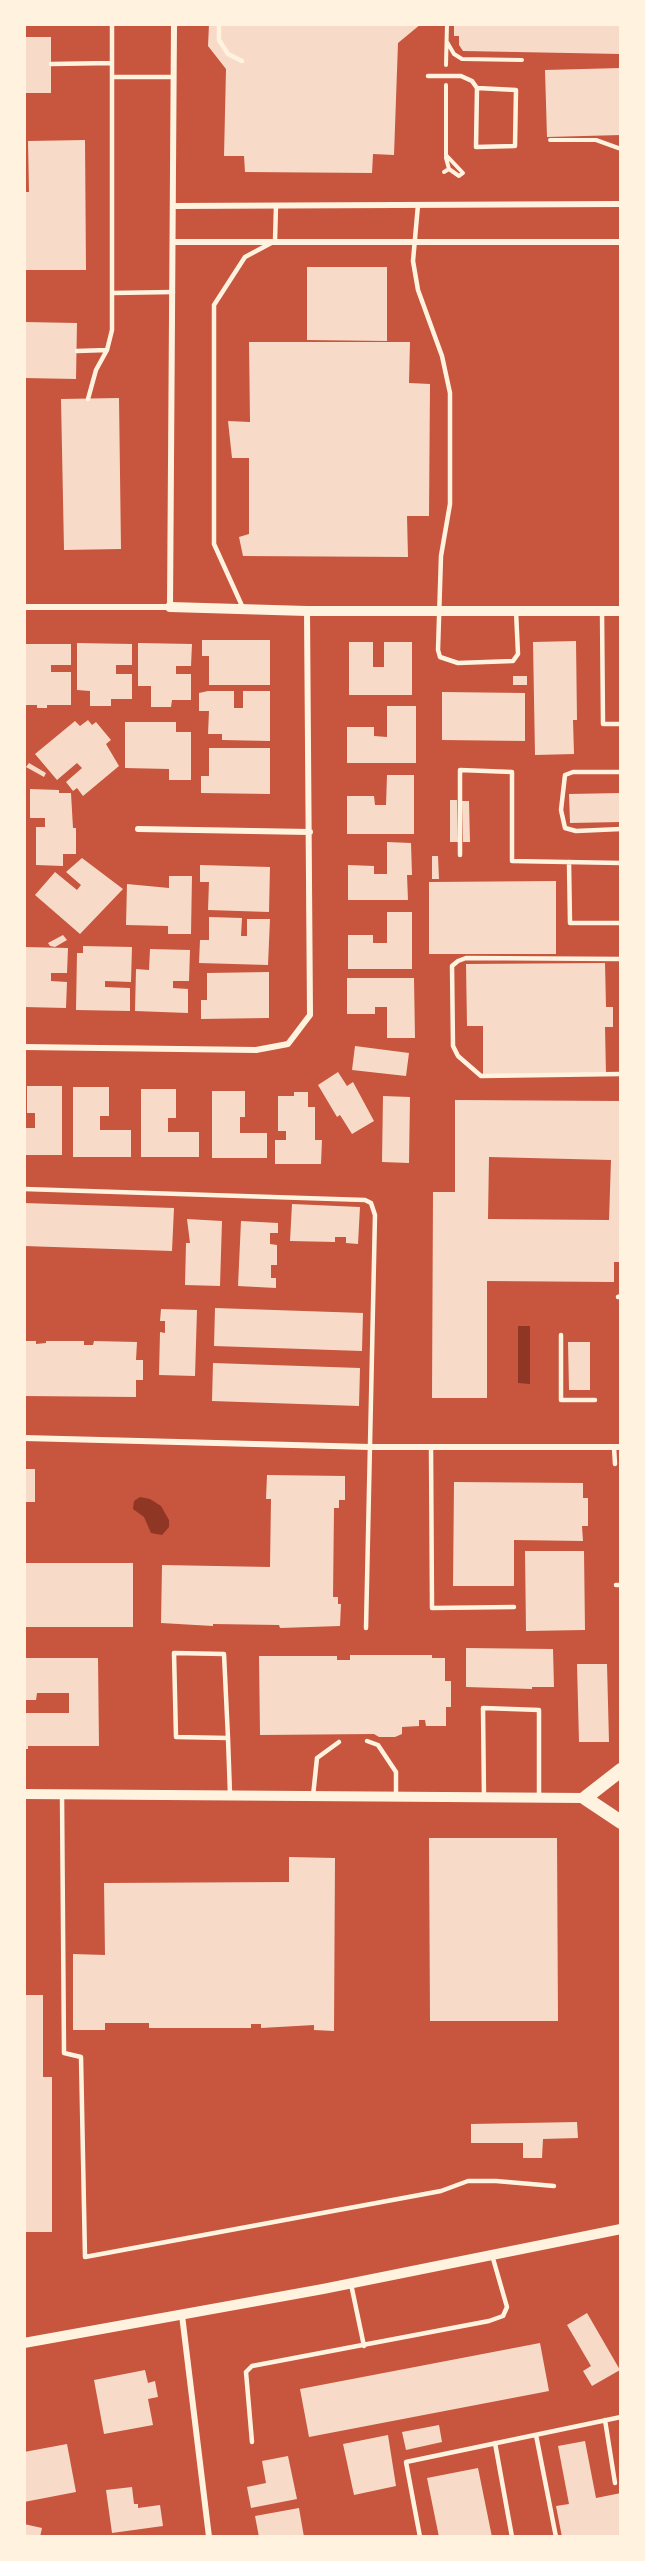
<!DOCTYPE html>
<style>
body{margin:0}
#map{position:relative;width:645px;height:2561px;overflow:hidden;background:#c8553d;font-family:"DM Sans",sans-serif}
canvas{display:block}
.frame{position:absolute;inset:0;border:26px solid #fff3e0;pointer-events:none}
</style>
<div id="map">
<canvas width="645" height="2561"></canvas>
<div class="frame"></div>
</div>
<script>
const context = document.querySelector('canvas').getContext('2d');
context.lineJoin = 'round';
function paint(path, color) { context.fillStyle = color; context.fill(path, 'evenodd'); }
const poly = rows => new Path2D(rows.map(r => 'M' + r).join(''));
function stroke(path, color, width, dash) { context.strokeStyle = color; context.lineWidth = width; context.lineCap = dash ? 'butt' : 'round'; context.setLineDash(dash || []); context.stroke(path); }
paint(poly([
 [518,1326,530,1326,530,1384,518,1383],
 [140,1497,150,1499,161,1506,169,1520,169,1527,162,1535,151,1533,144,1517,133,1509,134,1501]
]), '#8f3625');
paint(poly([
 [209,24,421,24,398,43,394,155,373,154,372,173,245,172,244,156,224,156,226,69,208,46],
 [454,24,621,24,621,54,463,51,459,45,459,36,454,36],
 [24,37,51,37,51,93,24,93],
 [621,68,621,135,547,137,545,70],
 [85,140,86,270,24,270,24,192,29,192,28,141],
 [307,267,387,267,387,341,307,340],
 [24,322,77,323,76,379,24,378],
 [249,342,410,342,409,383,430,384,429,516,407,516,408,557,243,556,239,537,249,534,249,458,232,458,228,421,250,422],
 [119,398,121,549,64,550,61,399],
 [202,640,270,640,270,685,209,685,209,656,202,656],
 [576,641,577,720,573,720,574,754,535,755,533,642],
 [349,642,373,642,373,667,384,667,384,642,412,642,412,695,349,695],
 [77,643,132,644,132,665,116,665,116,674,132,674,132,699,111,699,111,706,90,706,90,691,77,690],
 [138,643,192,644,191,666,176,666,176,674,191,674,191,700,172,700,171,707,151,707,151,686,138,686],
 [24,644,71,644,71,665,51,665,51,672,71,672,71,705,47,705,47,708,37,708,37,705,24,705],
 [513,676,527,676,527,685,513,685],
 [208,691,234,691,234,708,243,708,243,691,270,691,270,741,222,740,222,734,208,734,209,711,199,711,199,693],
 [442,692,525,693,525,741,442,740],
 [387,706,416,706,416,763,347,763,347,727,374,727,374,736,387,737],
 [88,720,92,725,96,722,111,740,106,744,119,766,83,796,77,788,73,791,66,782,82,768,77,763,57,780,35,754,75,721,80,726],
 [125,722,176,722,176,732,191,732,191,780,169,780,169,769,125,768],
 [209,748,270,748,270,794,201,793,201,776,209,776],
 [29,763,46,773,44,777,26,767],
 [387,775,414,775,414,834,347,834,347,796,374,796,375,805,386,805],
 [30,789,59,790,59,793,71,793,73,828,76,828,76,854,63,854,63,866,36,865,36,827,45,827,45,818,30,818],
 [621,793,621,822,570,823,569,794],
 [450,800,457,800,458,842,450,842],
 [462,801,469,801,470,842,463,842],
 [387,842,411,843,412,875,407,875,408,900,348,900,348,865,374,866,374,874,387,874],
 [432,856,438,856,439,879,432,879],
 [82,858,123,889,80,934,35,895,55,872,77,890,81,885,66,872],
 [200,865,270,867,269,912,208,910,209,882,200,882],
 [169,876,192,876,191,934,168,934,168,926,126,925,127,884,169,888],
 [556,881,556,954,429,954,429,882],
 [387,912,412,912,412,969,348,969,348,935,373,935,373,943,387,943],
 [209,917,242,918,241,936,247,936,247,919,270,919,268,965,199,963,200,940,209,940],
 [63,935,67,940,55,947,50,946,48,943],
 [83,946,132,947,131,982,105,981,105,987,130,988,130,1011,76,1010,77,953,83,953],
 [24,947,68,948,67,973,51,973,51,981,67,982,66,1008,24,1007],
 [150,949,190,950,189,981,173,981,173,988,188,989,188,1013,135,1011,136,969,149,970],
 [605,963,606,1007,613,1007,613,1027,605,1027,606,1074,483,1075,483,1026,467,1026,466,964],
 [269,972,269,1018,201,1019,201,1000,207,1000,207,973],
 [347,978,414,978,415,1038,387,1038,387,1007,375,1007,375,1014,347,1014],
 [355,1046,409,1053,406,1076,352,1070],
 [338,1072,347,1086,353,1082,374,1121,352,1134,340,1115,337,1117,318,1085],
 [27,1086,62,1086,62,1155,24,1155,24,1128,35,1128,35,1113,27,1113],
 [73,1087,109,1087,109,1116,100,1116,100,1130,131,1130,131,1157,73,1157],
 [141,1089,176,1089,176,1118,168,1118,168,1132,199,1132,199,1157,141,1157],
 [212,1091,245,1091,245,1117,240,1117,240,1133,267,1133,267,1158,212,1158],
 [294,1092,308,1092,308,1107,315,1107,315,1140,322,1140,321,1164,275,1164,275,1140,286,1140,286,1131,278,1131,278,1096,294,1096],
 [383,1096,410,1097,409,1163,382,1162],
 [455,1100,621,1101,621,1262,614,1262,614,1282,487,1281,487,1398,432,1398,433,1192,455,1192],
 [489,1157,611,1160,609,1220,488,1219],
 [24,1203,174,1208,172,1251,24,1246],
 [292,1204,360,1207,358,1244,346,1243,346,1237,335,1237,335,1242,290,1241],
 [187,1219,222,1221,220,1286,185,1285,186,1243,190,1243],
 [241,1221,278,1223,278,1233,270,1233,270,1244,277,1245,277,1265,271,1265,271,1278,276,1278,276,1288,238,1286],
 [215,1308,363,1313,362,1351,214,1346],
 [161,1309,197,1310,195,1376,159,1375,160,1332,165,1333,165,1321,160,1321],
 [24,1341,36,1341,36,1344,46,1343,46,1341,84,1341,84,1345,93,1345,94,1341,137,1342,136,1360,143,1360,143,1380,136,1380,136,1397,24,1396],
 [568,1342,590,1342,590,1390,569,1390],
 [213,1363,360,1368,359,1406,212,1401],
 [24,1469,35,1469,35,1502,24,1502],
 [267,1475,345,1476,345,1500,339,1500,339,1508,334,1508,333,1597,338,1597,338,1604,341,1604,340,1626,280,1628,279,1625,213,1624,213,1626,161,1623,162,1565,270,1567,271,1499,266,1499],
 [454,1482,583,1483,583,1498,588,1498,588,1526,582,1526,583,1541,514,1540,514,1586,453,1586],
 [525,1551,584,1551,585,1630,526,1631],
 [24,1563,133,1563,133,1627,24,1627],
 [466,1648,553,1649,554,1687,532,1687,532,1689,466,1687],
 [350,1655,432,1655,432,1658,445,1658,445,1681,451,1681,451,1707,446,1707,446,1726,426,1726,425,1720,419,1720,419,1726,402,1727,402,1734,395,1737,379,1737,374,1734,260,1735,259,1656,337,1656,337,1660,350,1660],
 [24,1658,98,1658,99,1746,28,1746,28,1749,24,1749,24,1713,69,1713,69,1693,37,1693,36,1700,24,1700],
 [577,1664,607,1664,609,1742,579,1742],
 [429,1838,557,1838,558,2021,430,2021],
 [289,1857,335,1858,334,2031,314,2030,314,2025,261,2028,261,2024,251,2024,251,2028,149,2028,149,2023,105,2023,105,2030,73,2030,73,1954,105,1955,104,1883,289,1882],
 [24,1995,43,1995,43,2077,52,2077,52,2232,24,2232],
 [577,2122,578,2138,543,2139,542,2158,523,2158,523,2143,471,2143,471,2124],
 [587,2313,620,2370,592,2386,583,2371,591,2366,567,2325],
 [540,2343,549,2391,309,2437,300,2389],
 [145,2370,148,2383,155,2381,158,2397,148,2399,153,2425,104,2434,94,2380],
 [439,2425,442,2442,406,2450,402,2432],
 [388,2435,396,2486,354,2495,343,2444],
 [585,2441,596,2498,621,2493,621,2537,562,2537,556,2506,569,2504,558,2446],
 [67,2444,76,2492,24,2502,24,2452],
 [288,2456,297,2499,251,2508,247,2487,266,2483,262,2461],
 [478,2468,492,2537,439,2537,427,2478],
 [132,2487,134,2504,138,2504,138,2508,160,2505,163,2526,112,2533,106,2490],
 [299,2508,304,2537,259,2537,255,2516],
 [24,2524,42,2528,40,2537,24,2537]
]), '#f7dbc8');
stroke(poly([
 [447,42,454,54,462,59,522,60],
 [446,65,447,24],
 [446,85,446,158,449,169],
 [550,140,596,140,621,149],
 [444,172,449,169,459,176,463,173,446,155]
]), '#fff3e0', 4);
stroke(poly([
 [219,24,219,40,228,54,242,61],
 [51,64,112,63],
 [428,76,461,76,472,81,477,88,516,90,515,146,476,147,477,88],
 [112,77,174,77],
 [418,205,413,261,418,290,442,356,450,393,450,504,441,556,438,650,440,657,458,663,513,661,518,654,516,611],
 [112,293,173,292],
 [77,351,107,350],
 [88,399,96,370,107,350,112,330,112,24],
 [243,608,214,544,214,305,245,257,275,241,276,206],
 [602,611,603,724,621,724],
 [621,772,573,772,565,775,561,810,565,828,576,831,621,829],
 [460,855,460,770,512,772,512,861,621,863],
 [569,862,570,923,621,923],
 [621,959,466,958,458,961,452,966,453,1046,458,1056,481,1076,621,1074],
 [24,1189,365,1200,371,1203,375,1215,366,1628],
 [618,1297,621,1296],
 [561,1335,561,1400,595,1400],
 [431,1447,432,1608,514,1607],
 [614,1447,615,1464],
 [616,1585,621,1585],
 [228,1738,176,1737,174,1653,224,1654,228,1738,230,1794],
 [367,1741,378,1745,396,1772,396,1795],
 [62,1795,64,2053,81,2057,85,2257,441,2191,468,2181,496,2181,554,2186],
 [313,1796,317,1758,339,1742],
 [484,1798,483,1708,539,1710,539,1796],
 [351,2284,364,2346],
 [605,2420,615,2483],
 [536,2435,556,2537],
 [252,2442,246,2372,252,2366,489,2321,503,2316,507,2307,492,2255],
 [495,2443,512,2537],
 [420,2537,406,2462,621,2417]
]), '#fff3e0', 4.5);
stroke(poly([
 [173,206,621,204],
 [173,242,621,242],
 [24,607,170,607,174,24],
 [138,829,310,832],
 [24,1047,256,1050,288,1044,310,1015,307,611],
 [24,1438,370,1447,621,1447],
 [182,2315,209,2537]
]), '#fff3e0', 6);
stroke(poly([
 [170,607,307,611,621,611],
 [24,1794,585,1798],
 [24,2343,323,2289,621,2229]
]), '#fff3e0', 10);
stroke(poly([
 [621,1770,585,1798,621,1822]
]), '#fff3e0', 14);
</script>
